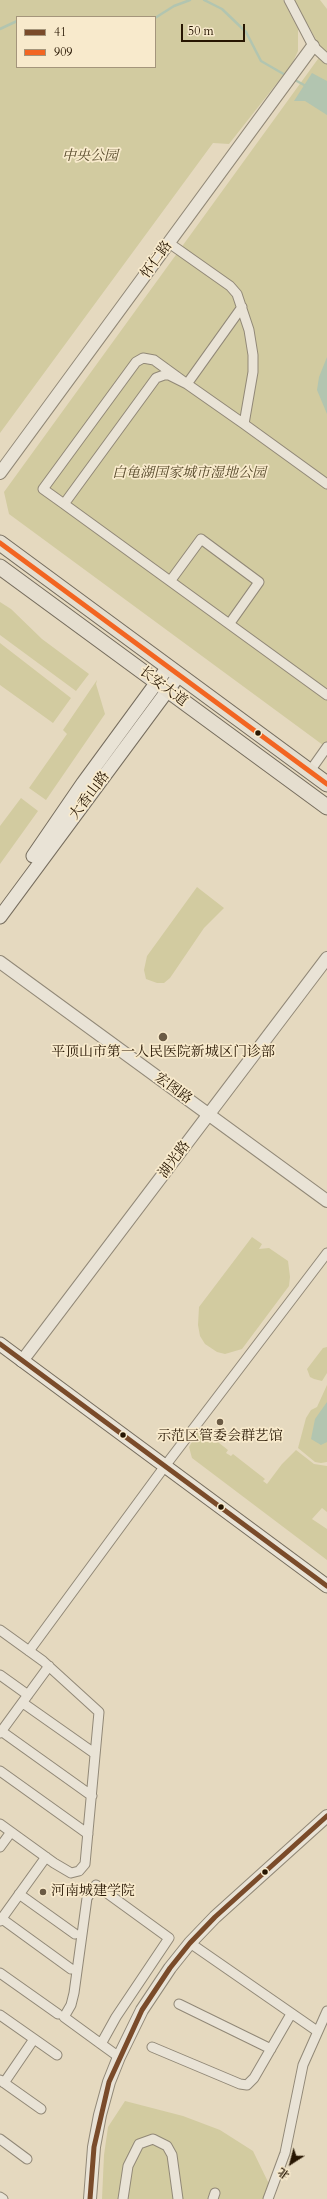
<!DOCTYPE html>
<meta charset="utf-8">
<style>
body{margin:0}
#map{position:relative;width:327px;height:2199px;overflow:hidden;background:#e5d9bf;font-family:Cardo,"Noto Serif SC",serif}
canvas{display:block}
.legend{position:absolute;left:16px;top:16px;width:140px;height:52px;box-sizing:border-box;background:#f8eacc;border:1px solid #a4957b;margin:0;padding:5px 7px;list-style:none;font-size:12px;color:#271602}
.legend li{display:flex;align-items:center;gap:8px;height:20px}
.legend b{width:20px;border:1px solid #a4957b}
.north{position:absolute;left:271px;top:2143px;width:40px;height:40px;-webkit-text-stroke:3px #f8eacc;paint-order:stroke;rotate:216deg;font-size:11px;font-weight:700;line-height:16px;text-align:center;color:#271602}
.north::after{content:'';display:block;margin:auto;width:14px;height:18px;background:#271602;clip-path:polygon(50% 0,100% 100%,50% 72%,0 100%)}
.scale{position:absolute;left:181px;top:24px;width:64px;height:18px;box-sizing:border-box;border:2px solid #271602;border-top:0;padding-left:5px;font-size:12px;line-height:14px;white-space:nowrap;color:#271602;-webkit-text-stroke:3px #f8eacc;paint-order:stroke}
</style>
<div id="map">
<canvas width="327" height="2199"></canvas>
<ul class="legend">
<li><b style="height:5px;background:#7a4b2a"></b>41</li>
<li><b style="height:5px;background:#f26522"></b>909</li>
</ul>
<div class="north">北</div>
<div class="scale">50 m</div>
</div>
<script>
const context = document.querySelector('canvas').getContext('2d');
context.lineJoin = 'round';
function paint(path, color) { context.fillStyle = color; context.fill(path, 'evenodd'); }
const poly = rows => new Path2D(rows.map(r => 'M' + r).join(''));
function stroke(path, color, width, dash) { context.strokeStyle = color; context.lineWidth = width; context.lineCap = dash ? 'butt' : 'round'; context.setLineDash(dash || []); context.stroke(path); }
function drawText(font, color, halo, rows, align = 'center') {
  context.font = font + ' Cardo,"Noto Serif SC",serif'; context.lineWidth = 3.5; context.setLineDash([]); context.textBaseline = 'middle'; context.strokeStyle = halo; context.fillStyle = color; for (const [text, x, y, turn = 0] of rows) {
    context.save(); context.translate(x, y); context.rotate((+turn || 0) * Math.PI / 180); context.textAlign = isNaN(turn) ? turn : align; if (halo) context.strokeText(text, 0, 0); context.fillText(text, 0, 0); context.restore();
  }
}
paint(poly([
 [0,0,283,0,298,29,298,51,292,64,229,144,213,143,0,433],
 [17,17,155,17,155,67,17,67],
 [294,0,320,0,327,9,327,748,9,514,4,492,323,52],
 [0,602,11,609,42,639,89,674,76,691,0,635],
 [0,643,71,698,53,723,0,685],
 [97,680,96,684,105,714,46,800,29,788,67,734,63,730],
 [21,798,38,811,0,864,0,826],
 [197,887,224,908,204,928,170,978,164,983,157,983,146,979,144,970,147,956],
 [252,1237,262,1244,259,1249,269,1248,288,1261,290,1277,289,1286,242,1349,225,1354,217,1352,205,1344,200,1336,198,1325,199,1307],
 [327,1347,327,1373,322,1381,314,1379,310,1377,307,1369,323,1348],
 [327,1385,327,1462,321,1463,315,1462,298,1448,306,1418,311,1410,317,1407],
 [200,1428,228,1450,226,1453,231,1456,233,1454,265,1479,263,1481,267,1484,282,1464,296,1450,314,1464,327,1466,327,1512,322,1508,312,1519,327,1529,327,1560,192,1458,189,1447],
 [125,2101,183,2116,220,2130,253,2151,269,2184,263,2199,102,2199,104,2155,108,2127]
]), '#d2cba0');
paint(poly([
 [312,73,327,81,327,115,305,101,294,101],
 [327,357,327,414,317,390,319,377],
 [327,1402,327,1442,321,1445,311,1439,315,1419]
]), '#b2c5b0');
stroke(poly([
 [204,0,222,9,246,32,261,61,287,76],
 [155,18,174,6,190,0],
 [0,29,17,21],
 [293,79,306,86]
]), '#b2c5b0', 2.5);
const minor = poly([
 [289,0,313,46,327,59],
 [169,243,230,286,237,294,249,330,253,355,253,372,244,424],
 [187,384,169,375,164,375,156,378,64,504,43,489,136,362,143,358,154,360,187,384,244,424,327,484],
 [187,384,242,307],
 [64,504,327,695],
 [171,580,201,539,259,582,230,623],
 [310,771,327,747],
 [0,1630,43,1661,99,1712,85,1864,79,1871,71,1873,54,1863,0,1824],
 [29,1651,165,1466,327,1253],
 [0,1675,28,1695],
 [23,1703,94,1753],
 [1,1731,92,1796],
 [0,1733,49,1666],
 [0,1771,88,1834],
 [0,1847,11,1832],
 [19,1894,75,1934],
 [2,1919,71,1969],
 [0,1921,46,1857],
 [190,1943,317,2031],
 [0,1973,58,2014],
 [179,2004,271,2049],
 [0,2015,57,2055],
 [101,2044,116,2017,169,1938,96,1885,87,1898,74,1993,71,2005,64,2017,101,2044,119,2057],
 [152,2047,240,2084,247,2085,254,2078,291,2014],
 [0,2080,41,2109],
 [4,2083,34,2039],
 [0,2139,27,2159],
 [0,2197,3,2199],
 [123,2199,128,2166,139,2144,153,2139,167,2146,172,2155,178,2199],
 [213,2199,215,2193],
 [268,2199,285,2153,303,2065,327,2011]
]);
const tertiary = poly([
 [0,473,313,46],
 [0,962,327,1201],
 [22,1361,327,958],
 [90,2199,94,2147,100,2115,109,2082,119,2057,142,2010,170,1968,190,1943,215,1917,327,1816]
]);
const secondary = poly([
 [33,856,83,783,168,667],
 [0,917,179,675],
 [0,1344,327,1586]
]);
const primary = poly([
 [0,543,327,784],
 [0,567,327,807]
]);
stroke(minor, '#918877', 11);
stroke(tertiary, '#918877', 14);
stroke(secondary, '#766d5e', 15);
stroke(primary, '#766d5e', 17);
stroke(minor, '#e9e3d6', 9);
stroke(tertiary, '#e9e3d6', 12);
stroke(secondary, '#e9e3d6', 13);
stroke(primary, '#e5decf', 15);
stroke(poly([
 [0,1344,327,1586],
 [90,2199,94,2147,109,2082,142,2010,170,1968,190,1943,215,1917,327,1816]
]), '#7a4b2a', 5);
stroke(poly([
 [0,543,327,784]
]), '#f26522', 5);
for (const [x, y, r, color] of [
 [258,733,3.5,"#271602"],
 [163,1037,5,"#6a5a44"],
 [220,1422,4,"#6a5a44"],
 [123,1435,3.5,"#271602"],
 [221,1507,3.5,"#271602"],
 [265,1872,3.5,"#271602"],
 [43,1892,4,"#6a5a44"]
]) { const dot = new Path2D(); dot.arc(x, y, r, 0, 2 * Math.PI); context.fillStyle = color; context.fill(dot); stroke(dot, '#f8eacc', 1.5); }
drawText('italic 14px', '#56492a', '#f8eacc', [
 ["中央公园",90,157],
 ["白龟湖国家城市湿地公园",189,474]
]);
drawText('14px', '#271602', '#f8eacc', [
 ["怀仁路",157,260,-54],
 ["长安大道",163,687,37],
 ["大香山路",90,796,-53],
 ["宏图路",173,1089,36],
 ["湖光路",175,1160,-53]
]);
drawText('14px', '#271602', '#f8eacc', [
 ["平顶山市第一人民医院新城区门诊部",163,1053],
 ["示范区管委会群艺馆",220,1437],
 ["河南城建学院",51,1892,"left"]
]);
</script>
